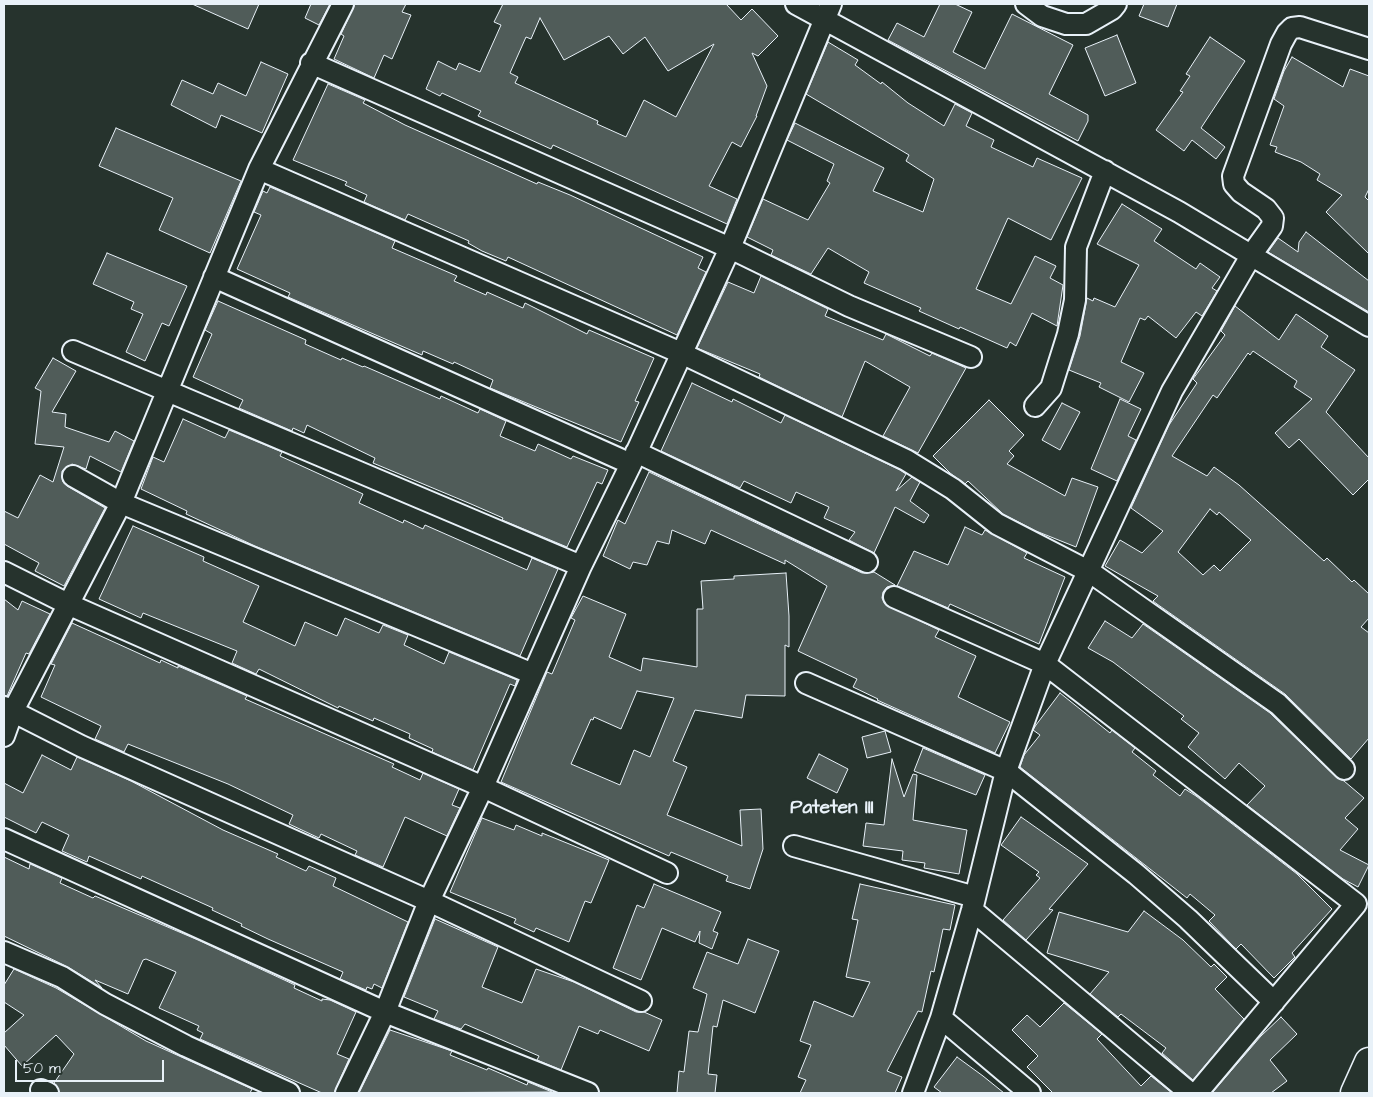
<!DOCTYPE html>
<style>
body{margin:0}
#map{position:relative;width:1373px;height:1097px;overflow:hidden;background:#26332d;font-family:"Architects Daughter",sans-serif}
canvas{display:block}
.frame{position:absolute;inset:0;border:5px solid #e8f1f8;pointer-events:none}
.scale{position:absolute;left:15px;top:1060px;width:149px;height:22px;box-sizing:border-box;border:2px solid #e8f1f8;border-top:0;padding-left:6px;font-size:15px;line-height:18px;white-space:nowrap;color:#e8f1f8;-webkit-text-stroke:4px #26332d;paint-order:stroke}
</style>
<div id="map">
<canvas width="1373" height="1097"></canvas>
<div class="frame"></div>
<div class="scale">50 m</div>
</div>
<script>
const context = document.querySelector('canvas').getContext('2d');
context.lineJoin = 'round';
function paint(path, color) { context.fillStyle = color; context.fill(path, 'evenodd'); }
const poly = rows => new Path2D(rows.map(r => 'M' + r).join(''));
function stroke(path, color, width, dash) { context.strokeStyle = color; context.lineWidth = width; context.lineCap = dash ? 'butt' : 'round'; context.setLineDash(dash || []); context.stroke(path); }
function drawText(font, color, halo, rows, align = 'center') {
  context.font = font + ' "Architects Daughter",sans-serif'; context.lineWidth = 4.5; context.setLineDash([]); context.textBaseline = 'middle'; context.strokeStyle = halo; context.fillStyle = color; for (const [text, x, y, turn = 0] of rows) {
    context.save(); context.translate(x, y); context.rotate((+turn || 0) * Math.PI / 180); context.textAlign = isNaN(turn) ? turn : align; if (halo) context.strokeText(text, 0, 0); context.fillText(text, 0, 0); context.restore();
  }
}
const building = poly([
 [192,4,259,4,248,29,192,4],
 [311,4,330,4,319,25,305,18,311,4],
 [355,4,406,4,402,12,411,15,392,59,384,55,374,78,334,59,344,36,341,34,355,4],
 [503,4,726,4,741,20,752,9,778,36,758,56,752,53,767,86,756,116,757,116,741,147,732,142,709,186,737,199,727,224,553,145,551,149,496,124,478,116,481,111,442,93,440,96,426,89,438,61,456,70,459,63,480,72,501,25,494,22,503,4],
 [540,18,564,60,609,36,623,54,645,37,668,71,714,44,676,117,644,100,626,137,597,124,598,121,515,83,518,77,510,73,526,37,531,39,540,18],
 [940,4,955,4,972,12,953,52,985,69,1012,14,1073,45,1049,94,1088,115,1088,121,1078,141,888,40,897,23,924,37,940,4],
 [1144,4,1177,4,1168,27,1139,16,1144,4],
 [1117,35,1136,83,1105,96,1085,48,1117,35],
 [1210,37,1245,61,1201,128,1225,147,1216,159,1192,140,1184,151,1156,130,1183,92,1180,91,1190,76,1186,74,1210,37],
 [828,42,858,60,855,65,881,84,882,82,908,103,944,126,955,104,972,113,966,126,994,140,991,147,1033,167,1037,158,1082,178,1051,240,1008,218,976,289,1011,304,1035,256,1056,266,1050,278,1063,285,1057,326,1032,313,1016,346,1010,342,1007,348,960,327,959,329,919,311,921,308,864,283,869,272,828,248,811,274,771,255,773,250,747,237,763,199,808,220,830,183,827,181,834,164,787,140,795,123,884,168,873,191,923,212,934,179,906,161,909,155,806,94,828,42],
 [1292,57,1343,87,1350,69,1369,76,1369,189,1365,197,1369,201,1369,254,1326,212,1342,195,1317,180,1320,174,1301,162,1275,152,1277,147,1270,145,1284,106,1274,99,1284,71,1292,57],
 [261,62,288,74,262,133,221,115,216,128,171,105,182,80,213,94,218,83,246,96,261,62],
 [328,84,365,100,363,103,405,125,537,184,538,182,570,195,703,257,698,268,706,272,677,335,508,257,506,261,482,251,468,243,469,241,408,214,405,220,364,202,367,195,345,185,347,182,293,160,328,84],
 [116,128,241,181,210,253,159,230,173,198,99,166,116,128],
 [270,187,395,241,392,248,457,276,454,281,486,295,487,292,523,308,525,303,587,334,589,330,654,358,635,401,639,402,621,442,490,388,493,380,454,362,453,364,423,351,422,355,288,297,290,293,237,269,261,215,254,212,263,191,267,193,270,187],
 [1122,204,1162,229,1154,241,1196,269,1200,263,1220,277,1212,288,1217,291,1202,316,1196,312,1176,338,1148,316,1145,320,1140,318,1121,362,1144,373,1129,402,1099,387,1101,383,1069,370,1080,336,1087,298,1093,301,1094,298,1115,307,1139,265,1097,244,1122,204],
 [1306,232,1369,281,1369,312,1268,252,1278,238,1298,252,1299,242,1306,232],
 [107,253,187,286,169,326,162,323,145,361,126,352,143,314,131,309,134,302,93,284,107,253],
 [761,276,828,309,825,316,883,340,886,334,930,356,932,353,966,368,918,453,883,436,910,387,865,361,842,417,759,377,760,374,697,348,728,282,754,293,761,276],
 [218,301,306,340,305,344,341,360,342,358,363,367,364,366,440,399,441,396,478,413,480,409,506,421,500,436,535,451,538,444,571,459,573,456,608,470,602,484,597,482,567,547,502,520,503,518,471,504,373,463,375,458,307,425,304,433,293,428,292,431,239,408,243,400,193,377,212,334,205,330,218,301],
 [1235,306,1279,340,1296,314,1328,336,1321,347,1355,370,1326,412,1369,458,1369,479,1353,495,1299,439,1289,448,1275,433,1312,399,1294,387,1297,381,1253,351,1250,355,1248,353,1217,398,1213,395,1172,456,1207,476,1214,467,1239,485,1324,561,1327,558,1352,582,1354,580,1369,594,1369,618,1361,627,1369,633,1369,738,1351,759,1285,694,1157,604,1153,601,1158,596,1105,566,1120,540,1142,553,1163,531,1131,508,1169,425,1197,383,1193,379,1225,335,1221,331,1235,306],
 [1210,509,1217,515,1219,512,1251,540,1220,571,1214,565,1203,575,1178,552,1210,509],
 [53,358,76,371,52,412,66,414,65,427,109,442,115,431,134,441,121,472,90,456,86,469,72,464,62,471,63,482,67,486,105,508,64,586,35,571,39,563,4,544,4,511,18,518,40,475,53,482,64,447,35,444,41,391,35,388,53,358],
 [692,383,732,402,733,399,781,423,785,415,900,470,906,474,896,491,912,477,920,482,910,501,929,515,924,523,895,507,874,553,849,540,855,532,824,518,829,507,796,492,791,503,744,481,740,488,661,451,692,383],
 [1120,399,1141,409,1128,436,1136,440,1117,481,1091,469,1120,399],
 [989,400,1024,435,1009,451,1014,456,1007,464,1065,496,1072,478,1098,487,1076,547,1036,531,1003,514,968,481,965,484,950,473,933,456,989,400],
 [1062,403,1080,412,1060,450,1042,440,1062,403],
 [183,419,225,438,229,430,282,452,280,456,363,494,359,503,403,523,404,520,423,529,425,525,527,570,532,558,558,569,520,656,255,546,186,514,187,511,141,489,153,457,164,462,183,419],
 [649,472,862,573,874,572,895,585,887,587,883,592,882,598,885,604,939,630,935,637,976,656,958,697,1010,722,995,753,877,700,878,699,853,687,857,679,798,651,827,586,785,560,785,564,711,530,705,544,672,530,669,544,657,541,647,565,633,562,630,569,603,556,618,520,625,524,649,472],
 [133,526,204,557,203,561,259,586,243,622,295,646,305,622,337,636,345,618,379,633,383,625,408,635,404,645,444,664,449,652,517,680,515,686,510,684,473,770,432,752,433,749,409,738,410,734,374,718,373,721,339,706,338,708,259,669,256,674,232,663,237,651,143,613,141,618,99,599,133,526],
 [965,527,982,535,985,530,1027,553,1024,558,1065,577,1039,644,950,604,948,608,897,586,914,551,948,565,965,527],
 [786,573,789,616,789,647,785,645,785,696,746,695,742,718,695,710,673,761,687,767,667,815,742,846,740,810,761,809,763,849,750,889,726,881,728,876,671,852,669,856,501,782,547,672,552,674,575,620,571,618,583,596,626,614,609,657,641,671,643,658,697,667,697,609,703,609,701,581,734,579,734,576,786,573],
 [637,691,674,698,650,757,634,750,620,785,571,764,591,719,593,720,594,717,621,729,637,691],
 [4,599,18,610,22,601,50,614,29,654,26,653,7,696,4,695,4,599],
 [1105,621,1132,638,1143,624,1270,713,1336,777,1344,781,1364,798,1345,818,1358,829,1340,850,1369,865,1358,887,1343,879,1247,805,1265,786,1239,763,1225,779,1188,747,1199,733,1181,719,1184,716,1113,662,1088,648,1105,621],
 [72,623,160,663,161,660,178,668,178,666,247,696,245,699,394,764,392,767,420,780,423,773,459,789,452,805,460,808,447,836,405,817,383,867,355,855,357,851,321,834,319,838,289,824,293,815,228,784,128,744,124,752,95,739,101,726,41,697,55,665,51,664,72,623],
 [1060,693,1110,733,1112,730,1135,748,1132,752,1156,771,1153,775,1180,796,1185,789,1196,796,1297,874,1332,909,1292,953,1295,957,1274,978,1241,944,1236,949,1231,944,1209,921,1215,915,1190,894,1187,898,1020,767,1024,755,1040,735,1033,730,1036,725,1060,693],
 [885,731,891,752,867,758,862,737,885,731],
 [923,748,985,775,976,795,914,771,923,748],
 [819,754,848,769,837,793,807,778,819,754],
 [42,755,71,770,77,757,131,781,223,830,278,854,276,857,306,871,309,866,336,878,333,886,408,922,382,988,374,984,372,989,367,987,366,990,340,979,343,972,268,939,241,926,242,924,212,910,213,908,142,876,141,879,89,856,87,862,62,851,69,835,42,822,36,833,4,817,4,783,23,793,42,755],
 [892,759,904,797,913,774,917,775,913,820,967,830,959,874,924,868,925,863,902,860,903,851,863,846,866,823,884,825,892,759],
 [1021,817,1088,864,1049,909,1053,910,1026,940,1003,920,1040,878,1036,875,1039,872,1001,845,1021,817],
 [482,818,514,830,516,825,542,836,542,833,609,860,591,903,585,901,569,942,536,928,534,932,514,923,516,919,450,892,482,818],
 [4,857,29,869,30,864,62,878,60,883,93,898,95,896,198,940,295,985,294,988,322,1001,322,999,330,1000,356,1012,337,1054,349,1059,334,1093,322,1093,200,1039,203,1033,197,1030,199,1026,159,1008,176,972,146,959,143,960,128,994,95,980,102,988,68,967,4,936,4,857],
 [654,884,721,912,713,931,718,933,712,949,699,943,700,931,695,942,662,928,641,980,613,968,637,905,644,908,654,884],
 [860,884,955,905,950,930,943,929,934,972,931,971,922,1012,918,1011,887,1071,902,1077,895,1093,800,1093,806,1080,798,1077,811,1045,800,1041,814,1001,853,1017,870,982,846,977,858,920,852,919,860,884],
 [1144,911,1183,940,1211,967,1214,964,1227,977,1215,989,1244,1019,1193,1080,1162,1053,1166,1048,1121,1014,1118,1017,1090,994,1109,972,1047,953,1059,912,1128,932,1144,911],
 [435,919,498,947,482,987,522,1003,536,969,574,982,636,1012,644,1012,662,1020,649,1051,600,1030,598,1034,579,1026,561,1070,537,1060,539,1056,465,1024,461,1029,434,1019,438,1011,404,997,435,919],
 [748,939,779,951,755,1013,723,1000,717,1027,713,1026,708,1074,717,1075,715,1093,677,1093,679,1071,684,1072,689,1031,698,1032,707,994,693,988,707,952,738,964,748,939],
 [14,969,56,988,146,1041,252,1089,250,1093,60,1093,54,1083,74,1054,56,1035,22,1066,4,1045,4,1033,24,1015,4,1002,4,985,14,969],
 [1064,1003,1102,1034,1097,1039,1141,1086,1151,1076,1172,1093,1053,1093,1027,1067,1038,1056,1012,1030,1027,1015,1040,1027,1064,1003],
 [1281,1017,1297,1034,1270,1060,1287,1081,1271,1093,1212,1093,1261,1036,1281,1017],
 [390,1030,452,1051,450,1055,487,1070,488,1068,527,1085,528,1082,552,1092,359,1093,390,1030],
 [957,1057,983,1076,1004,1093,942,1093,934,1087,957,1057]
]);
paint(building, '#505c59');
stroke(building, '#e8f1f8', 1);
const minor = poly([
 [796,4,1179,212,1369,326],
 [1026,4,1042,16,1066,24,1086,24,1112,9,1116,4],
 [311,63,730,248,849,306,971,357],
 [259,169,681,353,906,460,953,489,997,524,1090,572,1278,704,1344,769],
 [214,277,631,464],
 [73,351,581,566],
 [1035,406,1051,388,1068,334,1075,300,1076,247,1105,171],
 [636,452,867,562],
 [73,476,121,503,533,674],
 [4,572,70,605,483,787,667,873],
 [894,597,1045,664,1356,904,1197,1093],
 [806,683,1006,771,972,910,941,1018,913,1093],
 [4,707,81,746,429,901,641,1001],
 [4,736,13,711,121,503,259,169,343,4],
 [4,839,385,1012,588,1093],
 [794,846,975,897],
 [972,910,1190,1093],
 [4,952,62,977,105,1004,186,1046,289,1093],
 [1274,1002,1188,919,1136,874,1006,771,1045,664,1172,391,1252,254,1272,226,1273,218,1266,209,1241,192,1234,184,1233,176,1281,44,1287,33,1292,28,1300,27,1369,49],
 [941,1018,1030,1093],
 [41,1090,48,1093],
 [346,1093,385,1012,429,901,483,787,581,566,631,464,730,248,831,4]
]);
const highway = poly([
 [1355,1093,1369,1062]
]);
stroke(minor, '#e8f1f8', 24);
stroke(highway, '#e8f1f8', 31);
stroke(minor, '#26332d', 20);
stroke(highway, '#26332d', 28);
drawText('bold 19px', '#e8f1f8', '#26332d', [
 ["Pateten III",832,809]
]);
</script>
